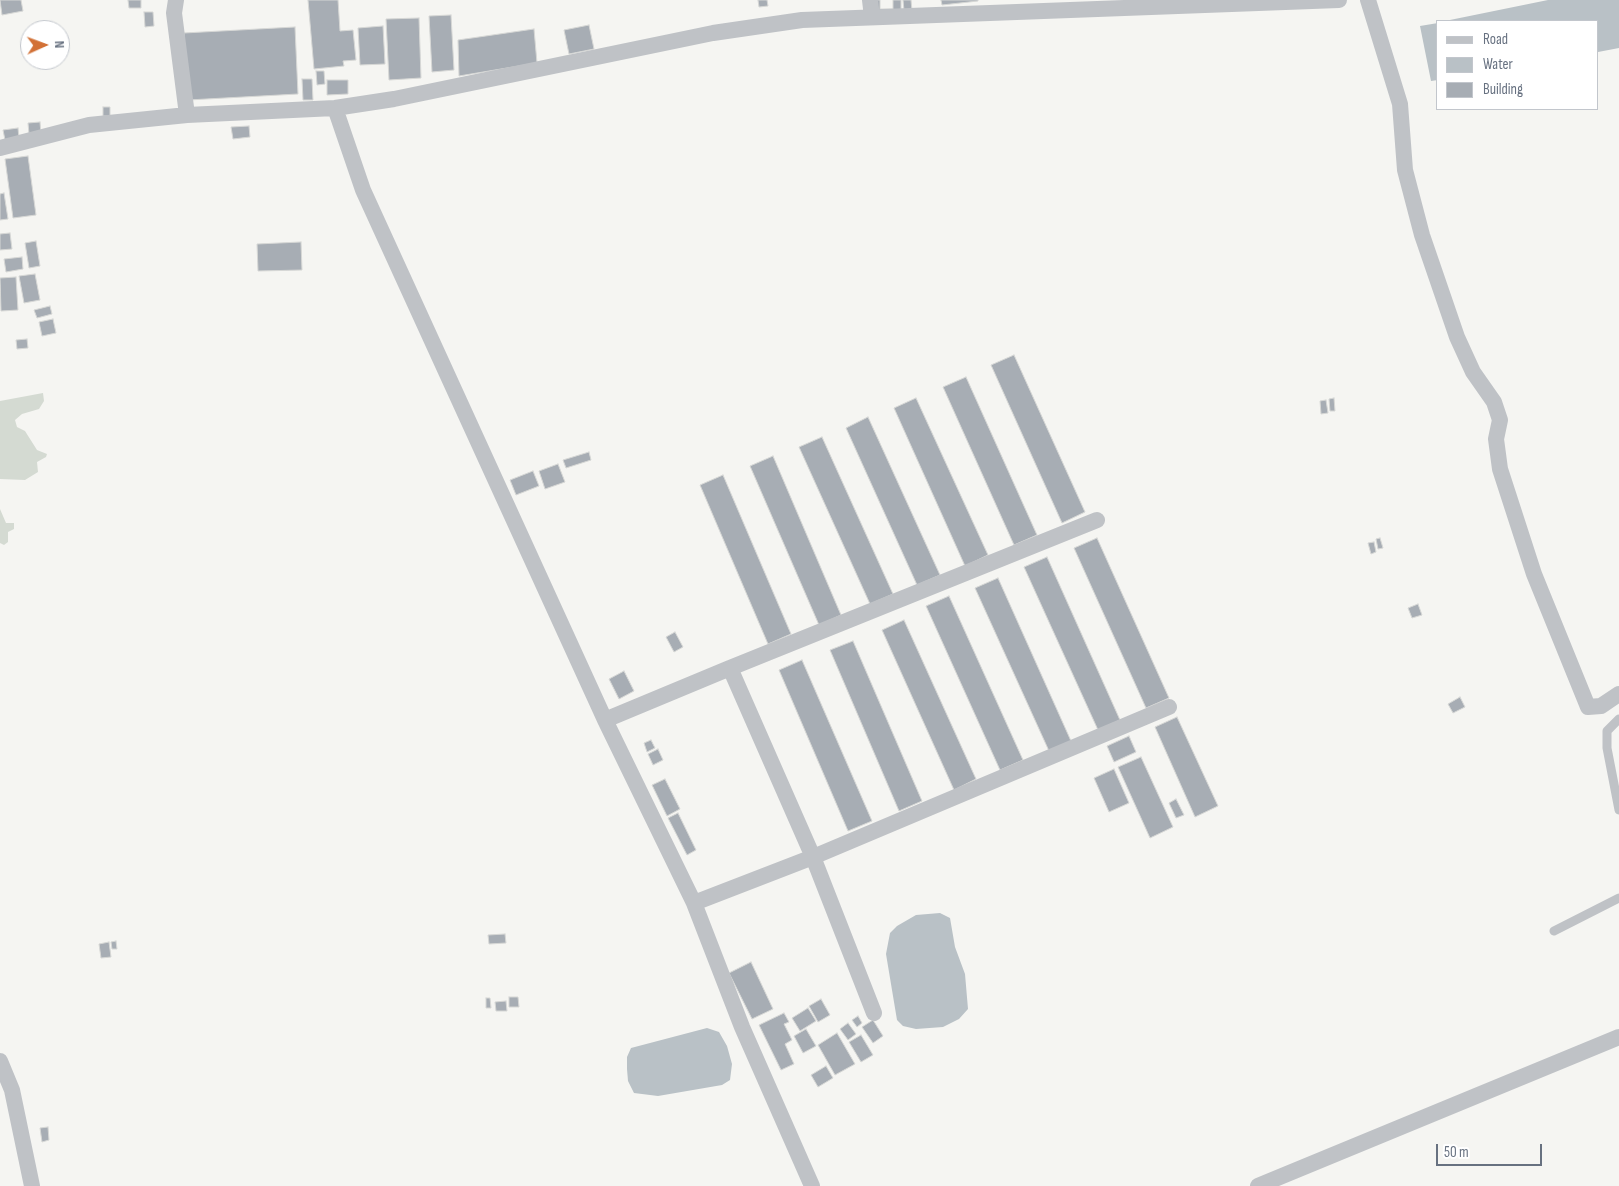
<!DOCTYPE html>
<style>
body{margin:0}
#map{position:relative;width:1619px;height:1186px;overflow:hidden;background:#f5f5f2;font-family:"Sofia Sans Condensed",sans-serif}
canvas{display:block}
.legend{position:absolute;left:1436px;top:20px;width:162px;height:90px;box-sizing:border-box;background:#fff;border:1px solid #c2c6cc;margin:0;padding:6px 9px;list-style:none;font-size:15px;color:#677180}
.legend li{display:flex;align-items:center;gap:10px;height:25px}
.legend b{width:25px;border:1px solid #c2c6cc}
.north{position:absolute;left:20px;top:20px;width:50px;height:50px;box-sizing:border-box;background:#fff;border:1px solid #c2c6cc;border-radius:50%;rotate:88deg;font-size:14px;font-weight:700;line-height:20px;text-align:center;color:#677180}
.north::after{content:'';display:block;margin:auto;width:18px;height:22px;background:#d27136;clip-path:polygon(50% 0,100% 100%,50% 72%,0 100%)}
.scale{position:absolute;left:1436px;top:1144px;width:106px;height:22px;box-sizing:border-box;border:2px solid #677180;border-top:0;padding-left:6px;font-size:15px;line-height:18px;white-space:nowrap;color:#677180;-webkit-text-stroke:4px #fff;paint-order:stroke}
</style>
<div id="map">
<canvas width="1619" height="1186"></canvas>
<ul class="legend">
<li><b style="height:6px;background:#bfc2c6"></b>Road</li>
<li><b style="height:14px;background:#b9c1c6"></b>Water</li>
<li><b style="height:14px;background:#a7adb4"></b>Building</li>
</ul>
<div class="north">N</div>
<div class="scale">50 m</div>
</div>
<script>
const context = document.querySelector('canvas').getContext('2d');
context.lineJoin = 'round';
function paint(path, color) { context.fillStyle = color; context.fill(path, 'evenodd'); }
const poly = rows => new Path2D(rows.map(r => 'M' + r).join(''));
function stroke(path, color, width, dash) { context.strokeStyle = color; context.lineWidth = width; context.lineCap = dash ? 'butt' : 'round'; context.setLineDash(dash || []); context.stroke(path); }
paint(poly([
 [43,393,44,401,39,409,22,414,15,420,17,427,25,431,37,450,47,454,46,457,37,462,38,472,25,480,0,479,0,401],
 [0,509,6,523,14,523,14,529,8,532,8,542,4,545,0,543]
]), '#d4dad2');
paint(poly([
 [1548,0,1619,0,1619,48,1598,52,1598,21,1445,21],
 [1438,23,1438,80,1431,81,1420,26],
 [940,913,950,918,955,947,965,974,968,1009,959,1019,943,1027,916,1029,903,1026,897,1020,886,954,890,933,897,926,916,915],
 [707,1028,719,1032,727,1046,732,1064,730,1080,722,1085,658,1096,634,1093,628,1081,627,1069,627,1057,631,1048]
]), '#b9c1c6');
const building = poly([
 [0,0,21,0,23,11,2,15,0,0],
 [128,0,141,0,141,8,129,8,128,0],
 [308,0,338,0,340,31,353,30,356,60,343,61,344,66,314,69,308,0],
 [758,0,767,0,768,6,759,7,758,0],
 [873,0,880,0,880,9,893,9,893,0,901,0,901,13,874,13,873,0],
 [903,0,911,0,912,11,904,11,903,0],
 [941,0,978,0,978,1,942,5,941,0],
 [144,12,153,12,154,26,145,27,144,12],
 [451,15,454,70,432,72,429,16,451,15],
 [419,18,421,78,389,80,386,19,419,18],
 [589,25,594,49,569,54,564,30,589,25],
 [383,26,385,64,360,65,358,28,383,26],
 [295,27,298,94,188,100,184,33,295,27],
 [534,29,537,63,459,76,458,40,534,29],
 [316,71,324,71,325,84,317,85,316,71],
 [302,79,312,79,313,100,303,100,302,79],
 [327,80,348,80,348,94,327,95,327,80],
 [103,107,110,107,110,116,103,116,103,107],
 [40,122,41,134,29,134,28,123,40,122],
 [249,126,250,137,233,139,231,127,249,126],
 [18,128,19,138,5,140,3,130,18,128],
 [28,156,36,215,13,218,5,159,28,156],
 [4,193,8,219,0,220,0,194,4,193],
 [10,233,12,249,0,250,0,234,10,233],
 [36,241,40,266,29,268,25,243,36,241],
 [301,242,302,270,258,271,257,244,301,242],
 [22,257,23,269,6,272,4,259,22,257],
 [35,274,40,300,24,303,19,276,35,274],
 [16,277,18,310,1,311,0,278,16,277],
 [50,306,52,314,37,318,34,310,50,306],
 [53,319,56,333,42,336,39,322,53,319],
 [27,339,28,348,17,349,16,340,27,339],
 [1014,355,1085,512,1062,523,991,365,1014,355],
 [966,377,1037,535,1014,545,943,387,966,377],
 [916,398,988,555,965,566,894,408,916,398],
 [1334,398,1335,411,1330,411,1329,399,1334,398],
 [1326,400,1328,413,1321,414,1320,401,1326,400],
 [868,417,940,575,917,585,846,428,868,417],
 [822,437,893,594,870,604,799,447,822,437],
 [589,452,591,460,566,468,563,460,589,452],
 [773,456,841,615,819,625,750,466,773,456],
 [558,464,565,482,545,489,539,471,558,464],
 [533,471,539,486,516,495,510,480,533,471],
 [723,475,791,634,768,644,700,485,723,475],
 [1097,538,1169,698,1146,708,1074,548,1097,538],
 [1380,538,1383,548,1378,549,1376,539,1380,538],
 [1374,542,1376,552,1371,554,1368,543,1374,542],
 [1047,557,1120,720,1098,730,1024,567,1047,557],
 [998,578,1071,741,1049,751,975,588,998,578],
 [949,596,1023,760,1000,770,926,606,949,596],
 [1418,604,1422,615,1412,618,1408,608,1418,604],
 [904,620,976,779,954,790,882,630,904,620],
 [675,632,683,647,674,652,666,637,675,632],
 [853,641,922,801,899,811,830,650,853,641],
 [802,660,872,821,848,831,779,670,802,660],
 [624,671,634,691,619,699,609,679,624,671],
 [1460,697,1465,707,1453,713,1448,704,1460,697],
 [1177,717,1218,806,1195,817,1155,727,1177,717],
 [1129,736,1136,752,1114,762,1107,746,1129,736],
 [651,740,655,748,647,752,644,743,651,740],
 [658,749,663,760,653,765,648,754,658,749],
 [1141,757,1173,827,1150,838,1118,767,1141,757],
 [1114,769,1129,803,1109,812,1094,778,1114,769],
 [665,779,680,809,667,816,652,785,665,779],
 [1176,799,1184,815,1176,818,1169,803,1176,799],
 [678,813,696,850,687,855,668,818,678,813],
 [505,934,506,943,489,944,488,935,505,934],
 [116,941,117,949,112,949,111,942,116,941],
 [109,942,111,957,101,958,99,944,109,942],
 [751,962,773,1009,752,1019,729,973,751,962],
 [509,997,518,997,519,1007,509,1007,509,997],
 [486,998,490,998,491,1008,486,1008,486,998],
 [821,999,830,1015,818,1022,809,1006,821,999],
 [506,1001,507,1011,496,1011,495,1002,506,1001],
 [808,1008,816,1021,800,1031,792,1018,808,1008],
 [784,1013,789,1022,784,1024,792,1040,785,1044,794,1064,781,1070,759,1025,784,1013],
 [858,1016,862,1023,857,1027,852,1020,858,1016],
 [873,1020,883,1036,873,1043,862,1027,873,1020],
 [848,1023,856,1034,848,1040,840,1029,848,1023],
 [806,1029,816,1046,803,1053,794,1036,806,1029],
 [837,1033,855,1064,835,1075,818,1045,837,1033],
 [861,1035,873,1055,861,1062,849,1042,861,1035],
 [826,1066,833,1078,818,1087,811,1075,826,1066],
 [48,1127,49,1140,42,1142,40,1128,48,1127]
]);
paint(building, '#a7adb4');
stroke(building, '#d6d7d5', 1);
stroke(poly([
 [1619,719,1607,731,1607,748,1619,810],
 [1554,931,1619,898]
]), '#bfc2c6', 9);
stroke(poly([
 [176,0,174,13,187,115],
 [870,0,872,17],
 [1368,0,1400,104,1405,170,1422,235,1457,337,1473,372,1494,402,1500,420,1496,439,1500,469,1534,574,1588,707,1601,706,1619,694],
 [335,108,363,190,605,720,694,903,742,1027,812,1186],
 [0,148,89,125,187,115,335,108,394,99,713,33,802,20,1339,0],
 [605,720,730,668],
 [694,903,813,857,1169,707],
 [874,1013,813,857,730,668,1097,520],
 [0,1061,12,1090,32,1186],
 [1258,1186,1619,1037]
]), '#bfc2c6', 16);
</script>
